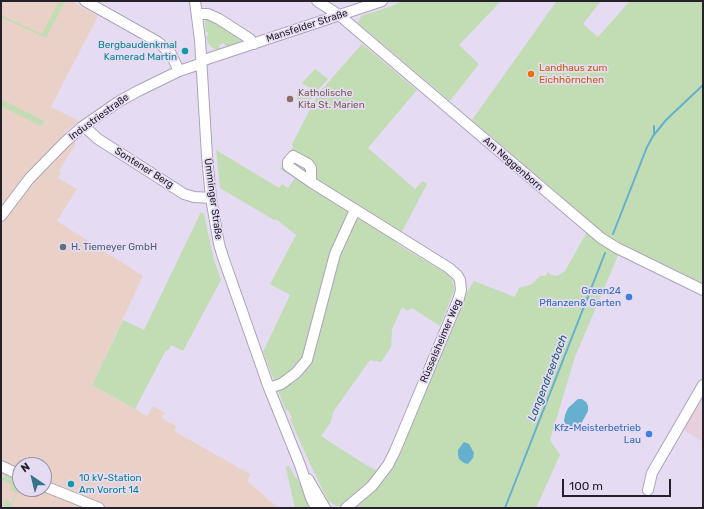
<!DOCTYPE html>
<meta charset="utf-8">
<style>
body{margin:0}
#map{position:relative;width:704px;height:509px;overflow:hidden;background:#e5dcf4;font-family:Rubik,sans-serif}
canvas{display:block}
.frame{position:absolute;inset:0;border:2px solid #25212a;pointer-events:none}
.north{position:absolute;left:12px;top:457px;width:40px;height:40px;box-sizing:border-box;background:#e5dcf4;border:1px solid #9891a3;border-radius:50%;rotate:325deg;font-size:11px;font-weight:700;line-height:16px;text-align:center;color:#25212a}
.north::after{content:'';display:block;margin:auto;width:14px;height:18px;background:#37738a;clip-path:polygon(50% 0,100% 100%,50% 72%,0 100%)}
.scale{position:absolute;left:562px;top:479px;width:109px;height:18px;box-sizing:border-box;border:2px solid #25212a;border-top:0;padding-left:5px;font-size:12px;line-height:14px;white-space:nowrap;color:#25212a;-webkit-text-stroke:3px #e5dcf4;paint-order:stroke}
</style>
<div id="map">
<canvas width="704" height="509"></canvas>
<div class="frame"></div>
<div class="north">N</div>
<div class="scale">100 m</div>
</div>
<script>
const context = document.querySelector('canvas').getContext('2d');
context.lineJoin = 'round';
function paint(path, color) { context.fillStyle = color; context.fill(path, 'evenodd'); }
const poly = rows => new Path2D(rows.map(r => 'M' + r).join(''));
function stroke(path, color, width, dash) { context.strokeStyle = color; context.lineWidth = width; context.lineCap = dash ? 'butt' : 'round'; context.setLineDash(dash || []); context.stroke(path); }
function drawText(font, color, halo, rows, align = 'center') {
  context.font = font + ' Rubik,sans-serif'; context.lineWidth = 3.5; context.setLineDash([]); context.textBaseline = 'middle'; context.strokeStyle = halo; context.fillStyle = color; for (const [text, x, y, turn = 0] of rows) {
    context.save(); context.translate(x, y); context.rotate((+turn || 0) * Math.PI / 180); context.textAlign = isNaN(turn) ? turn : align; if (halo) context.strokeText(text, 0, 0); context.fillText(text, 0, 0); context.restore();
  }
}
paint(poly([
 [703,391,703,442,682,429]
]), '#e7cfdb');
paint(poly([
 [1,1,71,1,98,16,51,107,79,121,65,132,72,142,76,143,59,171,61,172,58,178,77,189,57,221,143,276,92,385,147,416,153,406,165,413,162,416,164,420,177,426,174,431,250,474,247,481,264,495,268,500,280,508,1,508],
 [20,465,44,465,44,489,20,489]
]), '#e9d1c8');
paint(poly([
 [59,1,65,1,46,38,1,17,1,15,42,34],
 [401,1,501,1,459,45,479,64,450,101,358,23,361,16,392,6],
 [554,1,601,1,583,24,598,37,630,1,703,1,703,283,622,244,619,253,575,357,550,440,560,455,536,508,356,508,376,489,387,477,398,458,466,294,474,281,515,297,519,288,532,284,540,276,546,276,548,272,551,275,557,276,565,271,592,223,472,120,556,2],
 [208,19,220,25,246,40,226,47,224,43,219,45,220,49,219,50,212,48,208,43,206,36,208,36,208,32,206,32,205,20],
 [362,44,417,90,368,148,415,189,423,181,427,184,396,243,447,274,452,279,454,287,454,291,440,326,412,308,407,311,402,307,392,329,391,347,381,362,370,360,333,412,331,422,321,436,366,465,378,471,368,483,350,499,340,506,337,506,328,501,307,457,290,419,292,418,288,410,286,411,263,352,290,295,270,284,296,235,276,219,274,220,220,188,216,150,279,188,282,184,288,188,295,178,280,169,293,147,292,144,318,94],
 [315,69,328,79,316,92,302,83],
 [303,89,307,89,310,92,312,98,307,104,301,106,298,103,296,95],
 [1,99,44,121,41,126,1,106],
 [201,212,204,214,214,260,221,280,183,351,171,345,168,351,166,350,135,409,92,385,123,320,144,330],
 [289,466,295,477,297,478,310,505,304,508,295,508,286,468,286,467],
 [5,474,18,481,18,491,10,508,3,506,6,500,11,503,16,493,10,490,12,485,3,480,1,482]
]), '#c2dcb3');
paint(poly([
 [578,399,582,399,586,402,588,406,588,411,581,424,578,426,570,427,566,425,564,421,565,415,568,408],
 [464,442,469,444,474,453,473,458,468,464,464,463,459,459,458,455,458,450]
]), '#65b0ce');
stroke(poly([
 [654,133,654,126],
 [613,234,647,147,653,136,666,120,703,85],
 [505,508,605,253]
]), '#65b0ce', 2);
const minor = poly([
 [85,1,158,42,171,54,179,71],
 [195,1,200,40,207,156,211,198,219,244,223,257,269,388,300,465,311,498,316,508],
 [317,1,339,15,601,238,617,248,703,290],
 [197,14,208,14,219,19,250,39,254,44],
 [82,127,87,129,98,139,184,194,194,197,211,198],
 [293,156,308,164,311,168,311,182,288,166,288,162,293,156],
 [311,182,449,268,457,275,460,280,461,290,459,298,395,451,388,465,372,486,346,508],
 [1,216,29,179,65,142,82,127,118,102,138,91,179,71,197,65,204,60,382,1],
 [269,388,281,384,288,379,296,373,307,360,335,254,355,210],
 [1,466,20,475],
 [308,479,325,508],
 [44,486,99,508],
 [648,490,652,473,703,385]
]);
stroke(minor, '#aca3ba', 12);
stroke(minor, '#fff', 10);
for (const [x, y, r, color] of [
 [185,51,4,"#0f9aa8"],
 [531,74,4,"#e8710a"],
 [290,99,4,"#8d6e63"],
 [63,247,4,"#5c6f8a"],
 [629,297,4,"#3f7fe0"],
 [649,434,4,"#3f7fe0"],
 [71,484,4,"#0f9aa8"]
]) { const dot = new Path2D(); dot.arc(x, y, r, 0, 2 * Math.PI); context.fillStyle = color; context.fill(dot); stroke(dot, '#e5dcf4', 1.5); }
drawText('10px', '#25212a', '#e5dcf4', [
 ["Mansfelder Straße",307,26,-18],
 ["Industriestraße",99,117,-36],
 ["Am Neggenborn",513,164,41],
 ["Sontener Berg",144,168,32],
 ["Ümminger Straße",213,199,82],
 ["Rüsselsheimer Weg",441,341,-67]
]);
drawText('10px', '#0d838f', '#e5dcf4', [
 ["Bergbaudenkmal",177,45],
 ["Kamerad Martin",177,57],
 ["10 kV-Station",79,478,"left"],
 ["Am Vorort 14",79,490,"left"]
], 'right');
drawText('10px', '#c56008', '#e5dcf4', [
 ["Landhaus zum",539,68],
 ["Eichhörnchen",539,80]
], 'left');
drawText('10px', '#785e54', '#e5dcf4', [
 ["Katholische",298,93],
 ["Kita St. Marien",298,105]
], 'left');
drawText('10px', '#4e5e75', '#e5dcf4', [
 ["H. Tiemeyer GmbH",71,247]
], 'left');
drawText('10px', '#366cbe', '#e5dcf4', [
 ["Green24",621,291],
 ["Pflanzen& Garten",621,303],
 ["Kfz-Meisterbetrieb",641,428],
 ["Lau",641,440]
], 'right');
drawText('italic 11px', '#215c72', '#e5dcf4', [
 ["Langendreerbach",548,378,-69]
]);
</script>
